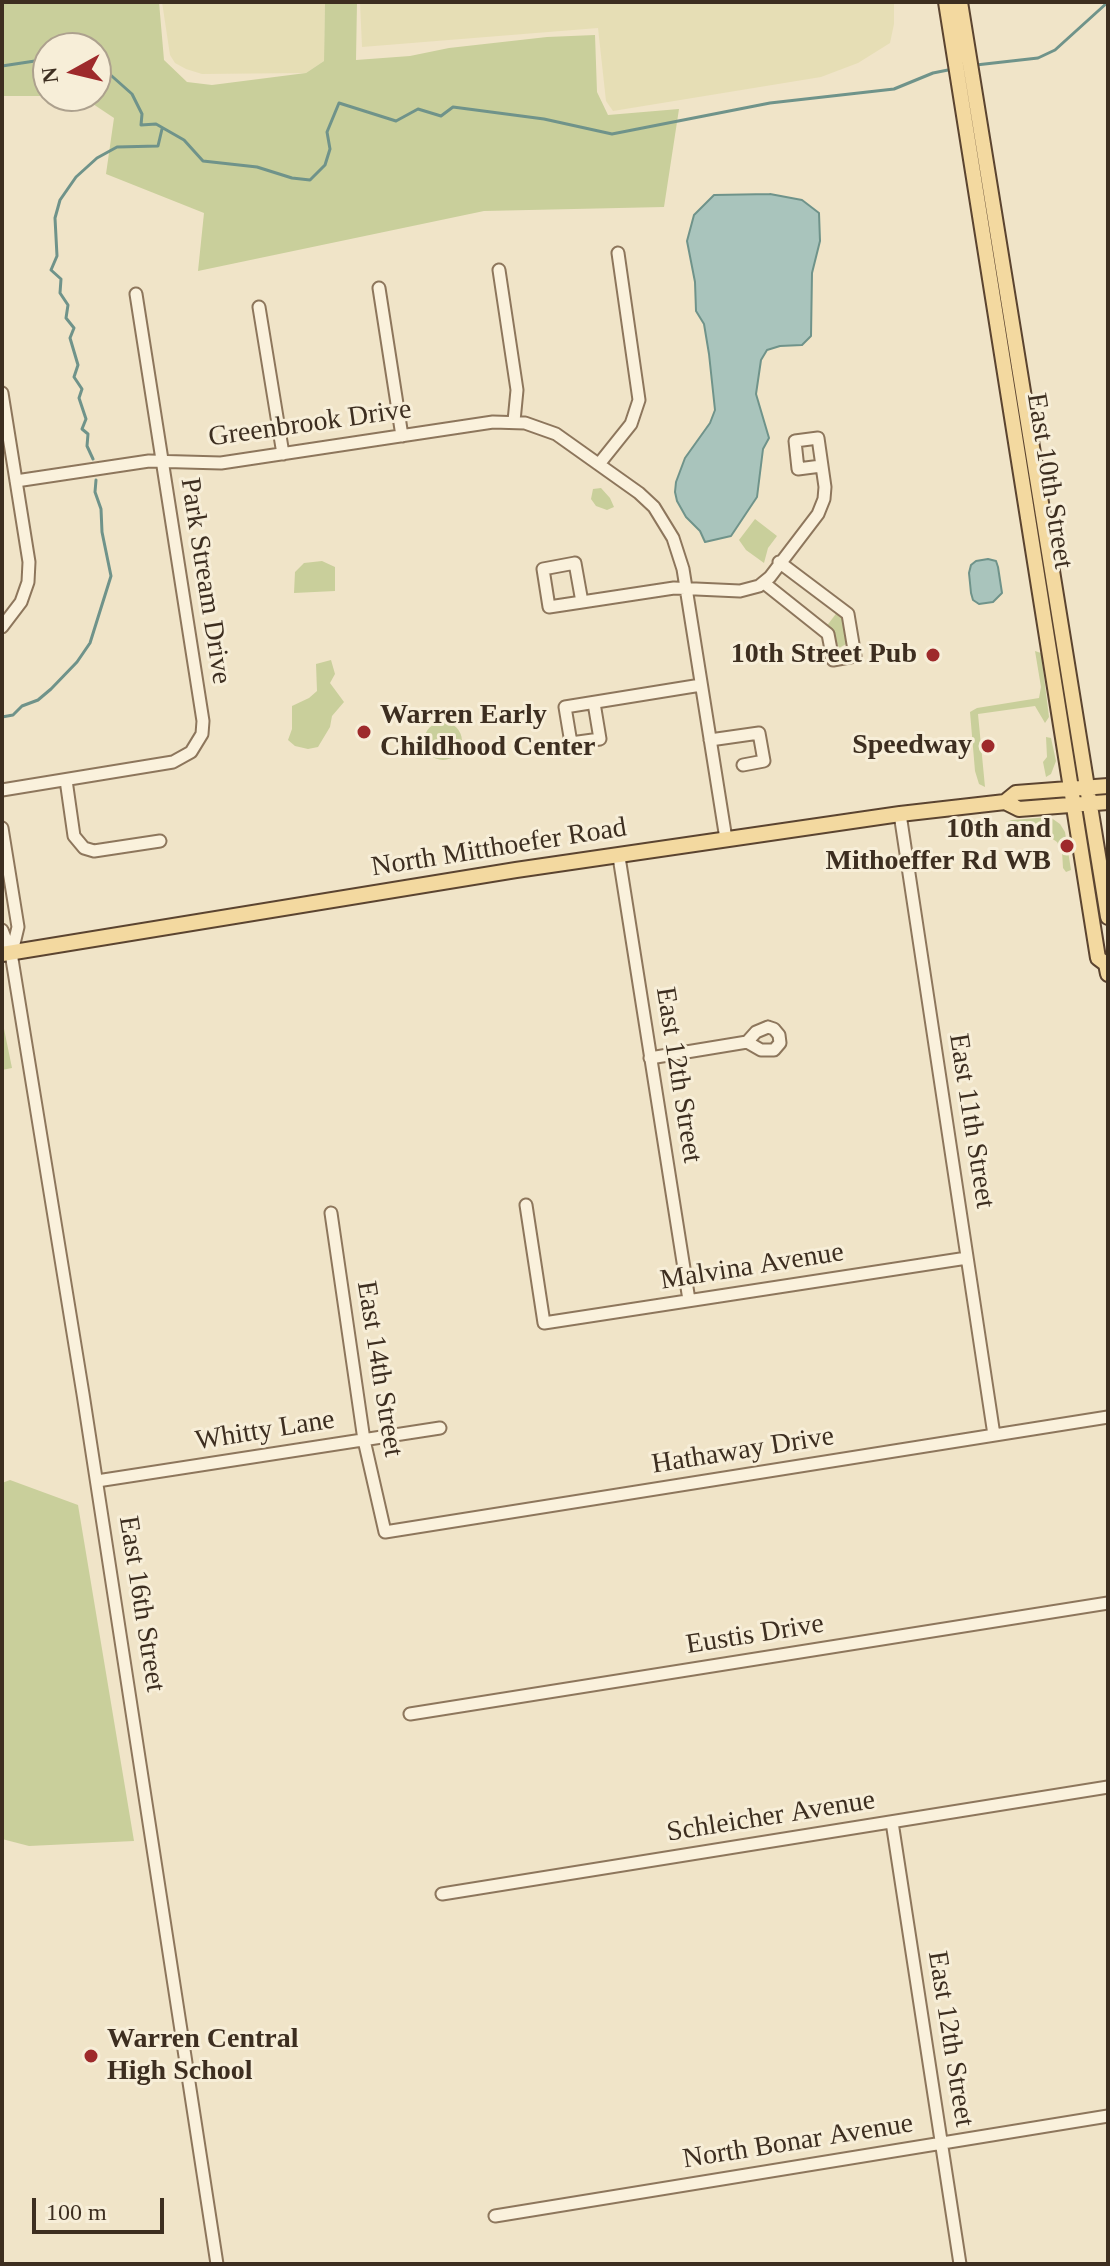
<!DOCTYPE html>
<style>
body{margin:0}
#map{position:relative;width:1110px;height:2266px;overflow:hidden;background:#f0e4c8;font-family:Georgia,serif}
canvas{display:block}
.frame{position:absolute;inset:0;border:4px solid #3d2e20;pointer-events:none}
.north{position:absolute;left:32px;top:32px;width:80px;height:80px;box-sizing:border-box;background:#f7eed8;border:2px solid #ada18e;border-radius:50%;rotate:262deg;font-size:22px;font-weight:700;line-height:32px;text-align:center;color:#3d2e20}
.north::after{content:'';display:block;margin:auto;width:28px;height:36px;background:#9e2a2b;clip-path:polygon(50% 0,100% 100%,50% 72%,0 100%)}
.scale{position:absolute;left:32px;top:2198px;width:132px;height:36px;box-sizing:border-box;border:4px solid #3d2e20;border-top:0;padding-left:10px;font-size:24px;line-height:28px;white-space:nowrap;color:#3d2e20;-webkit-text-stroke:6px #f7eed8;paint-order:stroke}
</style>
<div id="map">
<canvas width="1110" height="2266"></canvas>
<div class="frame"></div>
<div class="north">N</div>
<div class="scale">100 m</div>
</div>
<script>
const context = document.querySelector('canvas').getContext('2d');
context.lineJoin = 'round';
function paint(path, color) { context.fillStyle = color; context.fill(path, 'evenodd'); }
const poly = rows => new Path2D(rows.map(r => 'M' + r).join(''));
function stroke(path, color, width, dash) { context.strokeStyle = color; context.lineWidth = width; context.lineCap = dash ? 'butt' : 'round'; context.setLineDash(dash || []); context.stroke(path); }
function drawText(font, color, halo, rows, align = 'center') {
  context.font = font + ' Georgia,serif'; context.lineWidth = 6; context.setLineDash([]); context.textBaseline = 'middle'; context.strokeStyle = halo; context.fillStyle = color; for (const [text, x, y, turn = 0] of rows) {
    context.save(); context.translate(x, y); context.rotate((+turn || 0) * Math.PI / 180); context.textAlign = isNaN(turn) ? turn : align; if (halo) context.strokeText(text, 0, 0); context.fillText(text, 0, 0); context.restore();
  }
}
paint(poly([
 [162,2,325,2,324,61,306,73,202,74,186,69,175,63,170,55],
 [360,2,894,2,894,24,890,43,858,63,821,77,613,111,606,101,598,28,362,47]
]), '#e6deb5');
paint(poly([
 [2,2,159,2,164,60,187,82,212,85,306,73,324,61,325,2,357,2,356,60,410,56,449,48,547,37,595,35,597,92,608,115,679,109,664,207,484,211,198,271,204,213,106,174,114,118,81,96,2,96],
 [48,48,96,48,96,96,48,96],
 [601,488,610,498,614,507,607,510,596,506,591,499,593,489],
 [755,519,777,536,768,548,764,563,746,550,739,540],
 [322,561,335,567,335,591,294,593,295,572,304,563],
 [838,611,841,612,852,635,848,643,839,648,832,631,826,627],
 [1035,651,1041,653,1049,717,1045,723,1035,706,978,714,985,787,979,784,975,771,970,712,977,708,1039,698,1041,687],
 [331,660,335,674,330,683,344,702,332,716,330,727,318,747,308,749,295,746,288,740,292,729,292,706,309,698,317,691,316,664],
 '424 741a19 19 0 1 1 38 0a19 19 0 1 1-38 0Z',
 [1046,737,1051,738,1056,761,1051,774,1046,777,1043,762,1047,757],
 [1050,817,1060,824,1065,832,1071,870,1066,872,1063,868,1062,851,1057,842,1041,831,1038,825,1015,829,1011,831,1008,840,1005,835,1006,822,1012,820],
 [2,1019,12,1068,2,1070],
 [10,1480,78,1505,134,1841,29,1846,2,1839,2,1483]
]), '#c9cf9b');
const water = poly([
 [770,194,802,200,819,213,820,241,812,273,811,336,802,345,780,346,767,350,761,360,756,394,769,438,763,449,757,497,731,536,705,542,700,531,686,517,677,501,675,492,676,482,685,458,710,423,715,410,709,354,704,324,696,311,695,282,687,241,694,215,714,195,770,194],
 [988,559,996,561,998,567,1002,593,993,602,979,604,973,600,971,593,969,573,971,565,976,561,988,559]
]);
paint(water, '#a9c4bc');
stroke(water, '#6f938a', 2);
stroke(poly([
 [96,62,132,94,142,114,141,125,156,124,184,140,203,161,257,167,292,178,310,180,325,165,330,149,327,132,339,103,396,121,418,109,441,116,453,107,544,119,612,134,770,103,894,89,933,73,953,69],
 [976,65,1038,58,1055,50,1108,2],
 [2,66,48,59],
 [93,459,87,446,88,434,82,429,86,419,79,398,82,389,74,377,78,365,70,338,74,328,66,318,68,305,60,293,61,279,51,270,57,256,55,218,60,200,76,177,97,158,117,147,158,146,162,129],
 [2,717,13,715,22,706,38,700,51,689,77,662,90,643,111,576,102,532,101,509,95,492,96,480]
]), '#6f938a', 3);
const minor = poly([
 [499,270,517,390,514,421],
 [379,288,402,436],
 [259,307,283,454],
 [2,393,29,562,28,582,21,602,2,627],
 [599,464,631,424,639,400,618,253],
 [16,481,149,461,221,463,493,422,525,423,556,434,639,493,654,507,673,538,683,569,726,839],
 [764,583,828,634,833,660,855,656,848,614,779,562],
 [582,602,575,563,543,569,549,607,582,602,674,588,740,591,759,586,770,577,818,514,824,499,825,487,818,438,795,441,798,469,821,466],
 [594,703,600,739,571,743,565,707,701,685],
 [710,740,759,733,764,761,743,765],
 [66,780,74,836,84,848,94,851,160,841],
 [2,790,173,762,191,752,202,734,203,721,136,294],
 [900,814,994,1435],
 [2,828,18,927,12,952],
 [619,857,689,1300],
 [2,930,11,953,83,1394,217,2264],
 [768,1027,774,1029,779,1035,780,1043,774,1050,761,1050,747,1042,756,1032,768,1027],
 [650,1058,747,1042],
 [526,1205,544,1323,967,1258],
 [331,1213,364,1440,385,1532,1108,1417],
 [97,1481,440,1428],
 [410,1714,1108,1603],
 [892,1822,960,2264],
 [442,1894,1108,1787],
 [495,2216,1108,2116]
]);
const major = poly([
 [946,2,1098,958,1106,964,1108,974],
 [960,2,1108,917],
 [1005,802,1019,809,1108,802],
 [2,954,516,870,900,814,1005,802,1016,793,1108,786]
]);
stroke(minor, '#8d765c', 15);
stroke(major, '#5b4430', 18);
stroke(minor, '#faf1dc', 11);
stroke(major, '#f3d9a0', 14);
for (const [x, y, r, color] of [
 [933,655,8,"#9e2a2b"],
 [364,732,8,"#9e2a2b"],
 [988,746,8,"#9e2a2b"],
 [1067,846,8,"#9e2a2b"],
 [91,2056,8,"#9e2a2b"]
]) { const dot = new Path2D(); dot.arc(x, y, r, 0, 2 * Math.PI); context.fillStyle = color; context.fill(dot); stroke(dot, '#f7eed8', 3); }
drawText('28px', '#3d2e20', '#f7eed8', [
 ["Greenbrook Drive",310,424,-8],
 ["East 10th Street",1049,481,81],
 ["Park Stream Drive",205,581,81],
 ["North Mitthoefer Road",499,848,-9],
 ["East 12th Street",678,1075,81],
 ["East 11th Street",971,1121,81],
 ["Malvina Avenue",752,1267,-9],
 ["East 14th Street",379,1369,81],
 ["Whitty Lane",265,1431,-9],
 ["Hathaway Drive",743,1451,-9],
 ["East 16th Street",141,1604,81],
 ["Eustis Drive",755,1635,-9],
 ["Schleicher Avenue",771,1817,-9],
 ["East 12th Street",950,2039,81],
 ["North Bonar Avenue",798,2142,-9]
]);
drawText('bold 28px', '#3d2e20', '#f7eed8', [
 ["10th Street Pub",917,655],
 ["Warren Early",380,716,"left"],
 ["Childhood Center",380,748,"left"],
 ["Speedway",972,746],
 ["10th and",1051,830],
 ["Mithoeffer Rd WB",1051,862],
 ["Warren Central",107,2040,"left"],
 ["High School",107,2072,"left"]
], 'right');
</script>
